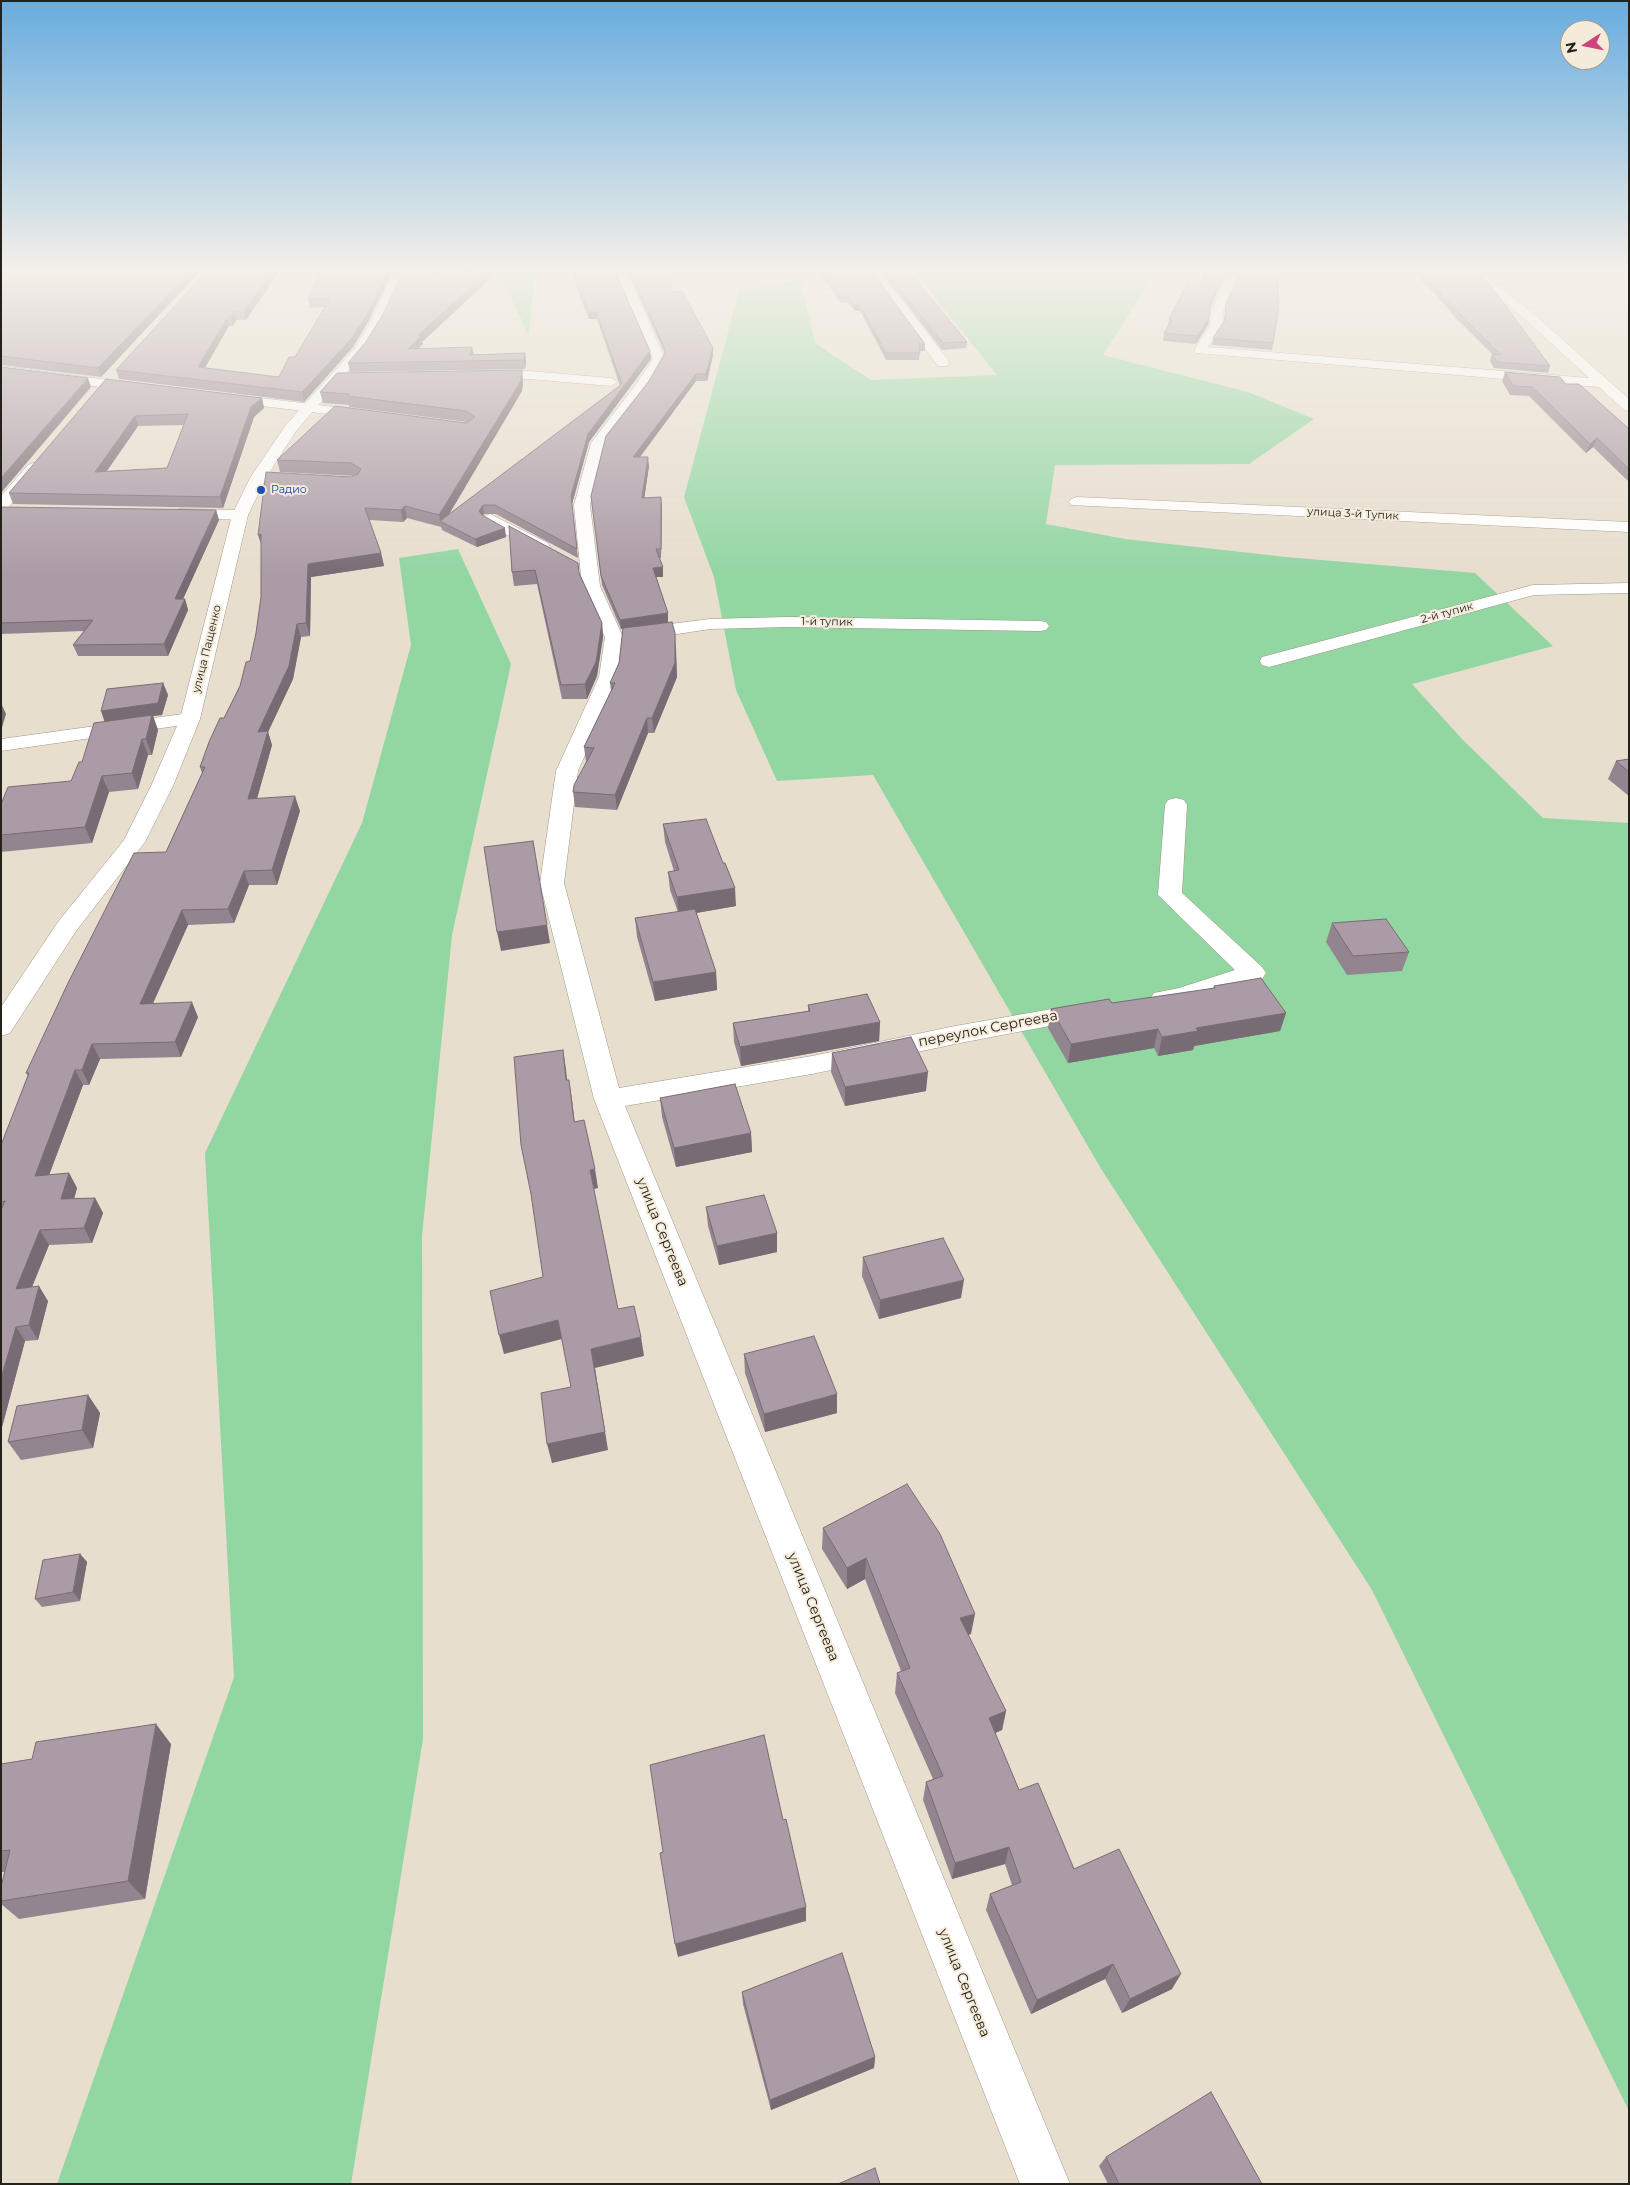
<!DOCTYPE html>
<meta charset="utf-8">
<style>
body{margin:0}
#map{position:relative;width:1630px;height:2185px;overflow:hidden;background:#e7dece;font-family:Montserrat,sans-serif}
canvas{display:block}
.frame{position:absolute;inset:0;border:2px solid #25221c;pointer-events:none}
.north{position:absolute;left:1560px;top:20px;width:50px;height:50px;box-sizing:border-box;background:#f4ebdb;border:1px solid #a19b8f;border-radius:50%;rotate:259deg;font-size:14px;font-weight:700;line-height:20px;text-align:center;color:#25221c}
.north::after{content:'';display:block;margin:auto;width:18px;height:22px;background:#cf447b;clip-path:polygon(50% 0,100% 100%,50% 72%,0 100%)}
</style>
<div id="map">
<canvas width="1630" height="2185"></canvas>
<div class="frame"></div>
<div class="north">N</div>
</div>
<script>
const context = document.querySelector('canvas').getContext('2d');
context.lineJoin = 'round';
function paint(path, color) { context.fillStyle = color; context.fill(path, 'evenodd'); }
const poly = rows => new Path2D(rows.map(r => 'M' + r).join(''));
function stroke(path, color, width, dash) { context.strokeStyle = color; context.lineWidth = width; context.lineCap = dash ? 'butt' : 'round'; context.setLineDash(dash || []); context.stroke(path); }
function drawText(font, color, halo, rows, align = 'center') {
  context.font = font + ' Montserrat,sans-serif'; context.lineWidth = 4; context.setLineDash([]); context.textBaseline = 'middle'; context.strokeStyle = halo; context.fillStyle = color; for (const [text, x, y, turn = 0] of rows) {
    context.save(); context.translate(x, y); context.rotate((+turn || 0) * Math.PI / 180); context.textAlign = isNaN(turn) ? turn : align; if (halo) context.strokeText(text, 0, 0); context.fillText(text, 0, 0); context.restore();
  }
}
paint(poly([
 [497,269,535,269,529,336],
 [912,269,1158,269,1103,355,1248,392,1314,419,1249,464,1055,465,1046,524,1125,539,1286,557,1475,573,1553,646,1412,684,1462,739,1543,818,1629,823,1629,2111,1372,1590,1100,1167,873,775,777,781,736,690,714,577,684,497,739,291,800,279,815,343,871,380,997,375],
 [458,549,511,664,452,935,422,1236,423,1739,351,2184,57,2184,234,1677,205,1153,362,823,411,645,399,558]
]), '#92d6a2');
const minor = poly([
 [614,269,626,269,665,359,648,388,605,443,590,505,600,586,623,637,619,677,578,771,564,883,619,1088,812,1056,955,1026,1086,1003,1095,1005,1099,1011,1095,1017,1086,1019,955,1044,812,1074,625,1106,1070,2184,1020,2184,594,1099,540,883,556,771,599,677,605,637,582,586,574,505,591,443,637,383,653,359,614,269],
 [867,269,878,269,948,360,949,363,948,366,938,366,867,269],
 [1229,269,1241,269,1223,311,1222,326,1208,347,1589,378,1527,321,1465,269,1478,269,1535,315,1629,399,1629,411,1624,410,1599,387,1196,353,1194,350,1210,326,1211,311,1229,269],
 [1,366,139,384,146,388,139,392,1,374,1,366],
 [529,371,611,378,618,382,611,386,529,379,485,380,478,376,485,372,529,371],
 [227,394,368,411,375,415,368,419,222,401,220,398,227,394],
 [33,463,38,465,41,468,7,509,1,511,1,496,28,465,33,463],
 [1077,497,1629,522,1629,532,1071,505,1069,502,1071,499,1077,497],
 [179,509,240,510,246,512,248,515,246,518,240,520,173,517,171,514,173,511,179,509],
 [490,514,548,543,550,547,548,551,536,551,484,522,482,519,484,516,490,514],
 [1629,583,1629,593,1534,595,1269,667,1262,665,1260,661,1262,657,1533,585,1629,583],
 [787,617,1040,621,1046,622,1049,626,1046,630,1040,631,787,627,710,629,638,640,632,638,629,634,632,630,638,628,710,619,787,617],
 [190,713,197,715,200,719,197,723,1,751,1,739,190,713],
 [1176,798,1184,800,1187,805,1182,893,1262,967,1266,973,1262,979,1191,1002,1163,1007,1154,1005,1150,999,1154,993,1179,988,1235,970,1158,895,1165,805,1168,800,1176,798]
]);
const tertiary = poly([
 [395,269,407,269,382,323,366,350,296,431,266,478,248,515,200,719,173,786,145,842,76,931,10,1033,1,1036,1,1007,58,922,124,840,151,786,180,719,232,515,250,478,285,426,355,348,370,323,395,269]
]);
stroke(minor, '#9e9586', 1);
stroke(tertiary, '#9e9586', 1);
paint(minor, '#fff');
paint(tertiary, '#fff');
paint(poly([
 [1,269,202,269,101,377,1,365],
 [281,269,246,320,236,320,233,326,229,326,205,368,279,377,295,357,325,307,310,308,308,299,321,269,394,269,368,322,353,347,304,402,119,379,116,370],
 [404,269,448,269,443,275,485,269,492,269,493,276,422,342,423,344,419,348,474,355,525,353,526,362,525,369,350,372,348,363,366,342,382,316],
 [572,269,614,269,650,351,651,359,589,442,572,504,578,558,496,514,484,514,483,516,506,537,477,547,442,530,441,527,407,518,403,522,369,520,381,553,384,566,311,577,310,636,301,637,293,679,268,732,272,745,257,798,300,811,277,885,249,885,234,923,188,925,153,1003,198,1017,181,1057,100,1059,89,1085,83,1085,49,1175,69,1173,77,1188,74,1199,95,1198,103,1213,92,1243,49,1245,32,1287,48,1301,38,1340,25,1341,1,1431,1,1145,28,1076,26,1073,166,852,202,773,200,767,240,686,250,661,351,477,355,476,280,472,277,460,467,422,349,407,349,405,323,403,320,392,523,381,522,391,448,515,620,386,597,319,589,319,578,292],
 [627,269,672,269,671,292,713,355,707,381,696,381,640,457,649,466,644,498,662,506,661,558,659,558,663,577,656,577,668,622,676,647,677,677,654,733,648,733,617,810,575,807,573,792,586,762,584,747,611,691,610,683,619,663,623,629,621,629,602,585,591,496,649,381,665,354],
 [816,269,870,269,925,344,925,351,920,351,919,360,886,360,860,311,855,311,848,303,841,303],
 [879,269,907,269,967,342,966,348,942,350],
 [1409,269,1471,269,1550,366,1548,373,1494,368,1490,361,1492,354,1451,313,1451,312,1439,299,1439,298],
 [1201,285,1210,308,1209,318,1208,325,1196,344,1163,341,1164,333,1168,326,1169,319],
 [1226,304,1273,343,1272,350,1212,345,1213,338,1224,321],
 [1505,372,1566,384,1629,429,1629,482,1593,447,1586,453,1529,396,1510,395,1502,381],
 [106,379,262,398,264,408,254,417,223,508,13,504,9,493],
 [184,425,167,468,107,471,138,426],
 [1,507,216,510,219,520,183,599,185,599,188,610,168,656,78,656,73,645,84,631,1,634],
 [509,526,579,573,602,623,603,637,597,676,587,699,562,699,537,584,514,586,512,572],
 [163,683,168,695,162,715,153,716,158,730,152,755,148,755,138,789,109,792,92,843,1,852,1,804,71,781,105,722],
 [1629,759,1629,796,1608,779,1616,761],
 [663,824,736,906,696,913,716,972,717,990,655,1001,637,937,635,918,678,912,670,890,668,872,674,871,665,842],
 [1332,923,1409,952,1402,971,1347,975,1326,942],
 [1214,986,1286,1013,1280,1031,1194,1046,1193,1050,1158,1056,1154,1048,1068,1063,1048,1028,1051,1009,1112,1003,1213,989],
 [808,1005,880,1022,879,1041,741,1066,734,1042,733,1023,808,1011],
 [832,1053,926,1091,845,1106,831,1072],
 [660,1098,751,1133,752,1152,676,1167,662,1117],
 [706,1207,777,1233,777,1252,719,1265,708,1226],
 [863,1257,961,1298,879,1319,862,1276],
 [744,1354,837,1413,765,1432,745,1373],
 [88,1395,100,1413,93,1448,21,1460,8,1442],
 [823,1528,971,1634,968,1635,1006,1711,1002,1730,995,1733,1019,1790,1074,1869,1172,1989,1122,2013,1105,1979,1031,2014,986,1910,990,1894,1012,1885,1005,1864,952,1879,923,1800,926,1782,933,1779,895,1693,897,1673,901,1671,865,1579,847,1589,822,1549],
 [80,1554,87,1562,80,1601,42,1607,35,1599],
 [171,1744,145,1899,19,1919,1,1904,1,1887,5,1872,1,1872,1,1764],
 [742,1992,875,2057,874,2068,771,2110,743,2004],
 [1106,2157,1262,2184,1108,2184,1099,2166]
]), '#93858f');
paint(poly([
 [193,269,202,269,101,377,98,368],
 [274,269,281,269,246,320,244,312],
 [389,269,394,269,368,322,353,347,304,402,302,392],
 [440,269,448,269,435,284,433,276],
 [491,269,492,269,493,276,422,342,423,344,409,357,408,349,418,335],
 [1225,269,1227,269,1209,310,1210,303],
 [855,305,860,305,860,311,855,311],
 [234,312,236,320,233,326,231,317],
 [589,312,596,312,597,319,589,319],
 [227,318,229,326,200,376,198,367],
 [1209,318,1208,325,1196,344,1197,336],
 [472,347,474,355,470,355],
 [713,348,713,355,707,381,706,374],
 [650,351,651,359,589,442,572,504,578,558,571,496,588,434],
 [525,353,526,362,525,369,524,360],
 [522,370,523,381,522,391,444,523,440,521,441,527,439,515],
 [696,374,696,381,634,465,633,457],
 [88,378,91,387,1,493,1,478],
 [262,398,264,408,254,417,223,508,220,497,251,407],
 [135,416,138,426,99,482,95,472],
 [1597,438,1593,447,1586,453,1590,444],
 [648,457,649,466,643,507,642,498],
 [661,497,662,506,661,558],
 [483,505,484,514,480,520,479,511],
 [405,506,407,518,403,522,401,510],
 [216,510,219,520,178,610,175,599],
 [505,528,506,537,477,547,475,539],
 [261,534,262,547,258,535],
 [381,553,384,566,311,577,310,636,306,623,308,564],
 [663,567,663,577,654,577,653,568],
 [185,599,188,610,168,656,164,644],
 [668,613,668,623,621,629,620,620],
 [602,623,603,637,597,676,587,699,585,684],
 [297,624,301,637,293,679,268,732,272,745,253,813,248,799,258,732],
 [675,633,677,677,654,733,652,718],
 [163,683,168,695,162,715,153,716,158,730,152,755,146,739,105,723,101,711],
 [1,703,6,714,1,731],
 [647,718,648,733,617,810,615,795],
 [142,739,148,755,138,789,132,773],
 [102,776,109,792,92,843,85,827],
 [295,796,300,811,277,885,272,870],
 [244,871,249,885,234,923,228,909],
 [735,888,736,906,679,916,677,897],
 [182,910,188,925,146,1019,140,1004],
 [547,925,550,943,501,951,497,932],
 [716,972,717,990,655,1001,653,982],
 [192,1002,198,1017,181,1057,175,1042],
 [1286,1013,1280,1031,1194,1046,1193,1050,1158,1056,1162,1037,1196,1028],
 [880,1022,879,1041,741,1066,740,1047],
 [1158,1029,1154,1048,1068,1063,1071,1044],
 [92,1044,100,1059,89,1085,82,1070],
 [563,1050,566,1069,569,1099,566,1080],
 [75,1070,83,1085,43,1191,35,1176],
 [928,1072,926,1091,845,1106,845,1087],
 [569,1080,572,1099,577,1141,574,1122],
 [751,1133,752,1152,676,1167,674,1148],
 [595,1169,598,1188,594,1189,590,1170],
 [69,1173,77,1188,70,1214,61,1199],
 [95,1198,103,1213,92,1243,84,1228],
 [40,1230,49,1245,25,1304,16,1289],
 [777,1233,777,1252,719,1265,717,1246],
 [964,1280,961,1298,879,1319,880,1300],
 [39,1286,48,1301,38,1340,29,1325],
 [558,1320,562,1339,504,1354,499,1335],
 [16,1327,25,1341,1,1431,1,1379],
 [641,1337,644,1356,595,1368,608,1450,552,1463,547,1444,591,1349],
 [837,1394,837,1413,765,1432,764,1414],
 [88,1395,100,1413,93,1448,82,1430],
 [80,1554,87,1562,80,1601,73,1592],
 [866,1558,865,1579,847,1589,847,1568],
 [975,1614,971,1634,957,1638,960,1618],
 [1006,1711,1002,1730,985,1737,989,1718],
 [156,1724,171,1744,145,1899,128,1881],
 [1009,1847,1005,1864,952,1879,955,1863],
 [806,1907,806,1921,678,1957,675,1944],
 [1113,1964,1105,1979,1031,2014,1037,2000],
 [1181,1974,1172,1989,1122,2013,1130,1999],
 [875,2057,874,2068,771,2110,770,2100]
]), '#786c74');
const building = poly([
 [1,269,193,269,98,368,1,356,1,269],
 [209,269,274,269,244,312,234,312,231,317,227,318,198,367,279,377,289,357,295,357,330,299,308,299,321,269,389,269,367,314,352,338,302,392,116,370,209,269],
 [404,269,440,269,433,276,485,269,491,269,418,335,421,336,408,349,472,347,470,355,525,353,524,360,348,363,366,342,382,316,404,269],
 [573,269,614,269,650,351,588,434,571,496,577,549,495,505,483,505,479,511,482,515,505,528,475,539,440,521,622,384,596,312,589,312,577,285,573,269],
 [629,269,671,269,671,292,682,291,713,348,706,374,696,374,633,457,648,457,642,498,661,497,661,549,656,549,663,567,653,568,668,613,620,620,601,576,591,496,606,436,649,381,666,351,629,269],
 [821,269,870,269,925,344,919,344,920,353,886,353,860,305,855,305,848,297,841,297,821,269],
 [884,269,907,269,967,342,943,343,884,269],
 [1205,269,1225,269,1210,303,1209,318,1197,336,1164,333,1172,320,1169,319,1187,284,1201,285,1205,269],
 [1242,269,1278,269,1279,307,1273,343,1213,338,1225,320,1226,304,1242,269],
 [1417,269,1471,269,1490,285,1550,366,1497,362,1492,354,1501,355,1453,307,1454,307,1440,293,1442,293,1417,269],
 [1,367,88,378,1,478,1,367],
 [522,370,521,381,439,515,405,506,401,510,365,508,381,553,308,564,306,623,297,624,289,666,258,732,268,731,248,799,295,796,272,870,244,871,228,909,182,910,140,1004,192,1002,175,1042,92,1044,82,1070,75,1070,35,1176,69,1173,61,1199,95,1198,84,1228,40,1230,16,1289,39,1286,29,1325,16,1327,1,1379,1,1210,5,1201,1,1202,1,1145,29,1073,26,1073,68,983,134,853,166,852,205,767,200,767,209,742,220,718,224,718,240,686,246,662,250,661,256,633,261,597,261,534,258,535,266,472,351,477,358,474,361,469,351,463,277,460,335,406,466,423,475,417,466,411,347,396,349,394,320,392,337,373,522,370],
 [1505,372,1560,377,1566,384,1579,384,1629,429,1629,469,1597,438,1590,444,1532,387,1513,386,1505,372],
 [106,379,262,398,251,407,220,497,9,493,106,379],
 [188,414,167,468,95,472,135,416,188,414],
 [1,507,216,510,175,599,185,599,164,644,73,645,93,620,1,623,1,507],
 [509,526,578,563,579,573,602,623,596,662,585,684,561,685,535,570,512,572,509,526],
 [672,622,675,633,675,663,652,718,647,718,615,795,573,792,574,785,594,748,584,747,615,683,610,683,619,663,623,628,672,622],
 [163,683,158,703,101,711,107,689,163,683],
 [152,715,146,739,142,739,132,773,102,776,85,827,1,835,1,804,8,787,71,781,79,762,82,762,94,723,152,715],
 [1629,759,1629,772,1616,761,1629,759],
 [706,819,723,863,725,863,735,888,677,897,668,872,679,870,663,824,706,819],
 [533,841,547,925,497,932,484,847,533,841],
 [695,909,716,972,653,982,635,918,695,909],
 [1386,919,1409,952,1353,956,1332,923,1386,919],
 [1261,978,1286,1013,1196,1028,1198,1031,1162,1037,1158,1029,1071,1044,1051,1009,1109,999,1112,1003,1215,988,1214,986,1261,978],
 [867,994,880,1022,740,1047,733,1023,810,1011,808,1005,867,994],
 [911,1037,928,1072,845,1087,832,1053,911,1037],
 [563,1050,566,1080,569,1080,574,1122,584,1120,595,1169,590,1170,618,1309,634,1306,641,1337,591,1349,605,1432,547,1444,541,1393,571,1387,558,1320,499,1335,490,1291,543,1277,531,1194,521,1145,514,1057,563,1050],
 [735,1084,751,1133,674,1148,660,1098,735,1084],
 [764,1195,777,1233,717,1246,706,1207,764,1195],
 [943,1238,964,1280,880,1300,863,1257,943,1238],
 [814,1336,837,1394,764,1414,744,1354,814,1336],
 [88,1395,82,1430,8,1442,17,1406,88,1395],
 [907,1484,940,1534,975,1614,960,1618,1006,1711,989,1718,1019,1790,1038,1783,1074,1869,1119,1849,1181,1974,1130,1999,1113,1964,1037,2000,990,1894,1021,1882,1009,1847,955,1863,926,1782,943,1776,897,1673,910,1668,866,1558,847,1568,823,1528,907,1484],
 [80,1554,73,1592,35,1599,43,1560,80,1554],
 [156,1724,128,1881,1,1901,1,1887,10,1850,1,1851,1,1764,32,1759,36,1742,156,1724],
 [764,1735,783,1820,786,1819,806,1907,675,1944,660,1853,663,1852,650,1765,764,1735],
 [842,1953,875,2057,770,2100,742,1992,842,1953],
 [1211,2092,1262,2184,1119,2184,1106,2157,1211,2092],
 [875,2168,880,2184,838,2184,875,2168]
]);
paint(building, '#ab9ba6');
stroke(building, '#786c74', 1);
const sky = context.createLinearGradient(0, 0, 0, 575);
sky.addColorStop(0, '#67acdf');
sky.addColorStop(0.47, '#f4f0e9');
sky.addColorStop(1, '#f4f0e900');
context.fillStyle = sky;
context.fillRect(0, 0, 1630, 575);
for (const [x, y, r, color] of [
 [261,490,5,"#1a4fb4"]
]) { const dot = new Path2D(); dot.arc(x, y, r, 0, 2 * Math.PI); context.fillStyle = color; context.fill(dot); stroke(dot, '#f4ebdb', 2); }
drawText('11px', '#164399', '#f4ebdb', [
 ["Радио",271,490]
], 'left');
drawText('11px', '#25221c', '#f4ebdb', [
 ["улица 3-й Тупик",1353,514,3],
 ["2-й тупик",1447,613,-15],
 ["1-й тупик",827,622,1],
 ["улица Пащенко",207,649,-76]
]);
drawText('14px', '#25221c', '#f4ebdb', [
 ["переулок Сергеева",988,1029,-11],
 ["улица Сергеева",662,1232,68],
 ["улица Сергеева",813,1607,68],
 ["улица Сергеева",964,1983,68]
]);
</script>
